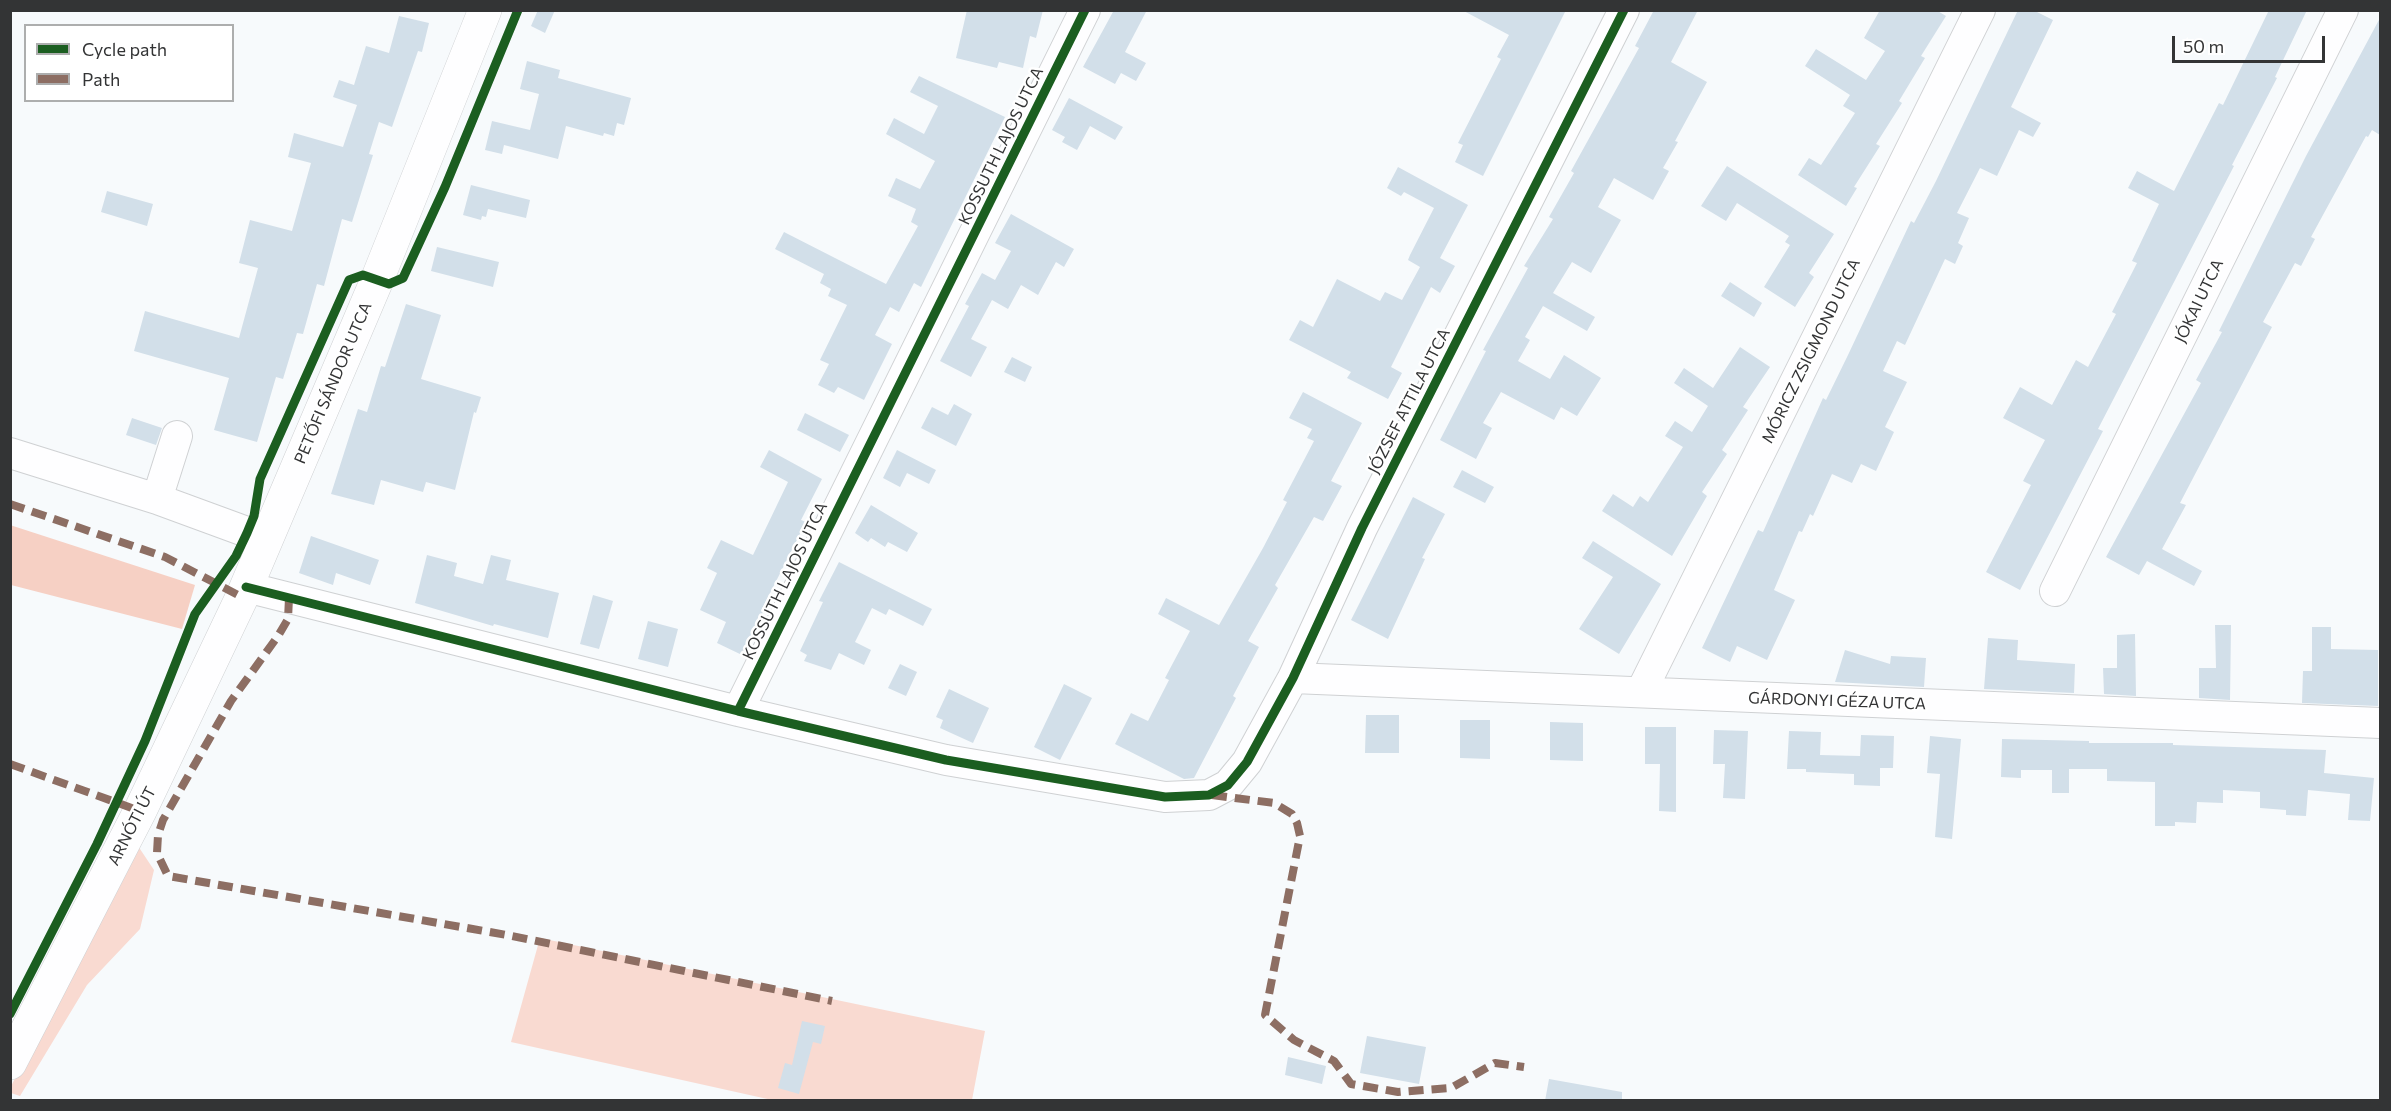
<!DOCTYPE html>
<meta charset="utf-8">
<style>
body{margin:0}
#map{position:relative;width:2391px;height:1111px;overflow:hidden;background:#f7fafc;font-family:Commissioner,sans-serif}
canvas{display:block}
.frame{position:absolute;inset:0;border:12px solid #333435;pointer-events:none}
.legend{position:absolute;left:24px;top:24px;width:210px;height:78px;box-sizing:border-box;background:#fff;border:2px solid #adaeae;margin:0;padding:8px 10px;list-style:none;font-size:18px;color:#333435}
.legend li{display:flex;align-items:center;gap:12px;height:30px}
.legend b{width:30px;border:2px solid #adaeae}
.scale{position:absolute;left:2172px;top:36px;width:153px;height:27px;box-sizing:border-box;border:3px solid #333435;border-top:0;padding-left:8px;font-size:18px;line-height:21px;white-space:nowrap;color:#333435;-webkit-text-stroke:4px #fff;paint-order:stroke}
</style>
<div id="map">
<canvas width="2391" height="1111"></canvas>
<div class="frame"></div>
<ul class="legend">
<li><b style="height:8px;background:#1b5e20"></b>Cycle path</li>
<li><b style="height:8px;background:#8d6e63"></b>Path</li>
</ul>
<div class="scale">50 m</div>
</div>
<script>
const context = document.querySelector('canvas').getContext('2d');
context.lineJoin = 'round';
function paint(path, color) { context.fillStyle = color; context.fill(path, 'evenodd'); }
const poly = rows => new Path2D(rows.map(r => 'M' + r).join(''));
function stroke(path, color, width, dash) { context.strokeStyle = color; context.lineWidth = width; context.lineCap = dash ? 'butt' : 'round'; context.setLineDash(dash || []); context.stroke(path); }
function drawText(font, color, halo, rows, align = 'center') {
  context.font = font + ' Commissioner,sans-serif'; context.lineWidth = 5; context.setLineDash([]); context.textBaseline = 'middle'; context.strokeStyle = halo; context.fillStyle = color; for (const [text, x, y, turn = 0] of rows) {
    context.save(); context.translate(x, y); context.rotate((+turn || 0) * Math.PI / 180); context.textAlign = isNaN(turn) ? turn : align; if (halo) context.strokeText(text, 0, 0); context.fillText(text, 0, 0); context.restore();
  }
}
paint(poly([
 [138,846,154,870,140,929,87,985,20,1096,11,1093,10,1088],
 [540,938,985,1031,972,1100,772,1100,511,1042]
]), '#f9dad1');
paint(poly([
 [10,525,195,585,182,629,11,585]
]), '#f6d0c4');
paint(poly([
 [538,10,555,10,545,33,531,26],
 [967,10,1043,10,1036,38,1030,36,1023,68,999,62,997,68,956,58],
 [1114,10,1147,10,1125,52,1146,63,1136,81,1121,73,1115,84,1083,67],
 [1462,10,1566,10,1483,176,1455,162,1463,145,1458,143,1501,59,1497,57,1509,35],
 [1654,10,1698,10,1671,62,1707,82,1675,141,1678,142,1663,168,1669,171,1653,200,1614,178,1598,207,1621,220,1591,273,1572,262,1553,293,1595,317,1587,331,1543,306,1525,337,1530,340,1518,361,1550,379,1564,355,1601,378,1577,416,1561,407,1554,420,1501,392,1483,423,1492,428,1476,459,1440,440,1486,351,1483,350,1528,268,1524,266,1553,219,1549,217,1574,173,1571,171,1639,48,1635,46],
 [1880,10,1936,10,1946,16,1921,56,1925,58,1899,101,1902,103,1876,144,1880,146,1854,187,1857,188,1846,206,1798,175,1809,158,1821,165,1855,113,1843,106,1850,95,1805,66,1816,49,1866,80,1885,51,1864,38],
 [2018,10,2033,10,2053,20,2011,107,2041,123,2033,137,2019,130,1997,176,1980,168,1957,213,1969,218,1958,243,1963,246,1955,264,1945,259,1905,345,1897,341,1883,371,1907,382,1885,427,1894,432,1876,471,1861,464,1852,483,1832,474,1813,516,1810,514,1802,532,1799,531,1774,590,1795,600,1767,660,1737,646,1730,662,1702,648,1758,530,1763,532,1823,398,1826,400,1848,355,1911,221,1914,223,1936,181],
 [2269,10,2307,10,2275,77,2277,78,2232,165,2234,166,2098,429,2103,431,2020,590,1986,572,2031,485,2023,481,2045,440,2003,418,2020,387,2052,405,2076,360,2088,367,2116,314,2112,312,2137,263,2132,261,2159,204,2128,188,2137,171,2174,191,2219,103,2223,105],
 [399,16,429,23,422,52,418,51,392,127,379,122,369,154,373,155,352,222,342,219,324,286,317,284,303,334,297,333,283,379,276,377,257,442,214,430,229,378,134,351,145,311,239,338,258,268,239,263,250,220,292,231,311,163,288,157,294,133,343,147,357,105,333,97,339,80,354,85,366,46,389,53],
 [2380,18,2380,135,2372,130,2368,137,2366,136,2311,237,2315,239,2301,266,2295,263,2263,322,2272,327,2180,503,2186,505,2162,549,2202,571,2194,586,2147,561,2139,575,2106,557,2201,383,2196,380,2222,332,2219,331,2306,156],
 [527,61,560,70,558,78,631,98,624,125,617,123,614,136,604,133,603,136,566,126,558,159,504,145,502,154,485,150,492,121,530,130,539,94,520,89],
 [919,76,1005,117,921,287,914,283,899,312,890,307,875,335,892,344,864,400,838,387,834,393,818,385,829,364,820,360,847,305,828,296,831,289,820,283,824,274,775,249,784,232,886,284,918,226,911,222,916,209,888,196,896,178,920,189,935,161,886,134,894,118,924,134,938,106,910,92],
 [1069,98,1123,127,1115,140,1090,126,1077,150,1062,142,1065,137,1052,130],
 [1727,166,1834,234,1809,273,1814,277,1795,307,1764,287,1790,245,1785,242,1789,236,1737,203,1726,221,1701,206],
 [1398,167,1468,205,1440,258,1455,266,1440,293,1431,287,1391,367,1402,373,1388,399,1347,378,1351,372,1289,340,1300,320,1313,327,1337,279,1380,301,1385,292,1402,300,1420,267,1408,260,1410,255,1434,208,1404,192,1401,196,1387,188],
 [471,185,530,200,526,218,488,209,486,217,482,216,481,220,463,215],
 [107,191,153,204,147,226,101,212],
 [1011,214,1074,249,1064,267,1056,262,1038,295,1021,285,1008,309,992,300,971,339,987,347,971,377,940,361,969,306,965,304,982,273,995,280,1011,251,995,243],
 [437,247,499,262,493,287,431,271],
 [1730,282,1762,303,1754,317,1721,296],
 [406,304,441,315,421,379,481,397,476,413,474,412,455,490,426,482,423,492,381,480,374,505,331,494,358,409,367,412,381,366,385,367],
 [1740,347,1770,367,1743,407,1748,410,1722,450,1727,454,1702,492,1707,496,1672,556,1602,511,1613,494,1633,507,1640,496,1648,502,1683,447,1665,436,1675,421,1692,432,1708,406,1674,383,1684,368,1713,388],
 [1012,357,1032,367,1025,382,1004,372],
 [1303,392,1362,423,1331,481,1342,486,1323,521,1314,517,1275,585,1278,588,1248,641,1259,647,1233,696,1236,698,1194,778,1184,779,1115,744,1131,713,1148,721,1169,680,1165,678,1190,631,1158,614,1166,598,1219,625,1263,548,1287,502,1283,500,1314,441,1307,438,1312,429,1289,418],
 [954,404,972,414,956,446,921,428,932,407,948,415],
 [805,413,849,435,840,452,797,430],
 [132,418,162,428,156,445,126,435],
 [769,450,822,479,801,520,806,522,761,611,763,612,742,655,717,643,726,622,700,610,717,573,707,568,721,540,753,555,788,482,760,467],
 [897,450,936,470,929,484,907,473,900,487,883,478],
 [1462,470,1494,487,1485,503,1453,487],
 [1413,497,1445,514,1422,558,1425,559,1388,639,1351,620],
 [871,505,918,533,907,552,888,542,885,547,871,538,868,542,855,533],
 [311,536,379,560,370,585,336,573,333,585,299,573],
 [1593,541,1661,584,1619,654,1579,629,1613,577,1582,558],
 [427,555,457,563,454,576,483,584,491,555,511,560,506,580,559,593,548,638,494,624,493,626,415,603],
 [839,562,932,609,923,626,889,609,886,615,872,608,855,642,871,650,864,665,839,653,831,670,804,661,807,655,800,651,823,602,819,601],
 [593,595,613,601,599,649,580,644],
 [648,621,678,629,668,667,638,659],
 [2215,625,2231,625,2230,700,2199,698,2199,668,2216,668],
 [2312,627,2331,627,2331,649,2378,650,2378,706,2302,703,2303,671,2312,671],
 [2135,634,2136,696,2104,694,2103,668,2117,668,2117,635],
 [1988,638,2018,640,2017,660,2075,664,2074,693,1984,689],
 [1845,650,1890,664,1891,656,1926,658,1924,687,1835,682],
 [900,664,917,672,906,696,888,688],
 [1064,684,1092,698,1060,760,1034,747],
 [949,689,989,708,973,743,940,728,943,720,936,717],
 [1366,715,1399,715,1399,753,1365,753],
 [1460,720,1490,720,1490,759,1460,758],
 [1550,722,1583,723,1583,761,1550,760],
 [1645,727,1676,727,1676,812,1659,811,1660,764,1645,764],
 [1714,730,1748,731,1745,799,1723,798,1725,764,1713,764],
 [1789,731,1821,732,1820,755,1860,756,1861,735,1894,736,1893,768,1880,768,1880,786,1854,785,1854,774,1806,772,1806,769,1787,769],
 [1930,736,1961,739,1952,839,1935,837,1940,774,1927,773],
 [2002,739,2089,741,2089,743,2173,743,2173,745,2326,750,2324,773,2374,778,2370,821,2348,820,2350,794,2308,790,2306,816,2286,815,2286,810,2260,808,2260,792,2223,790,2223,803,2197,802,2196,823,2175,822,2175,826,2155,826,2155,782,2107,781,2107,769,2069,769,2069,793,2052,793,2052,770,2021,770,2021,778,2001,777],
 [802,1021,825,1026,821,1044,813,1042,799,1094,778,1088,785,1063,792,1065],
 [1367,1036,1426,1047,1419,1084,1360,1073],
 [1288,1057,1326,1066,1322,1084,1285,1075],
 [1549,1079,1622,1092,1622,1101,1545,1101]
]), '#d2dfe9');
const minor = poly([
 [10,453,157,499,266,539],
 [157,499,177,436],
 [246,587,738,711,1085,10],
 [2055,591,2343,10],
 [1293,678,2380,723],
 [1641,692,1980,10],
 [738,711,946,760,1165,797,1209,795,1228,785,1247,762,1293,678,1362,528,1624,10]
]);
const major = poly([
 [10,1063,140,811,242,597,377,280,485,10]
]);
stroke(minor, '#cfd1d3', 32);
stroke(major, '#cfd1d3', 34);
stroke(minor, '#fefeff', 30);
stroke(major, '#fefeff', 33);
stroke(poly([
 [10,504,165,557,242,597],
 [289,598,288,619,278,636,231,701,163,820,158,835,157,853,168,876,507,935,832,1001],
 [10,764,140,811],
 [1212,795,1274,803,1292,814,1297,823,1300,836,1265,1015,1294,1040,1334,1061,1351,1084,1398,1092,1451,1088,1495,1063,1524,1067]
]), '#8d6e63', 8, [15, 8]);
stroke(poly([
 [246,587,738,711,1085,10],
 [738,711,946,760,1165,797,1209,795,1228,785,1247,762,1293,678,1362,528,1624,10],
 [10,1014,97,844,145,741,195,614,236,556,247,533,254,516,260,479,349,280,363,275,389,284,403,278,445,187,518,10]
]), '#1b5e20', 9);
drawText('16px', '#333435', '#fff', [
 ["KOSSUTH LAJOS UTCA",1001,146,-64],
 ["JÓKAI UTCA",2199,301,-64],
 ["MÓRICZ ZSIGMOND UTCA",1811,351,-64],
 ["PETŐFI SÁNDOR UTCA",333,383,-67],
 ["JÓZSEF ATTILA UTCA",1409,401,-63],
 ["KOSSUTH LAJOS UTCA",785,581,-64],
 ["GÁRDONYI GÉZA UTCA",1837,701,2],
 ["ARNÓTI ÚT",132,826,-63]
]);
</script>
